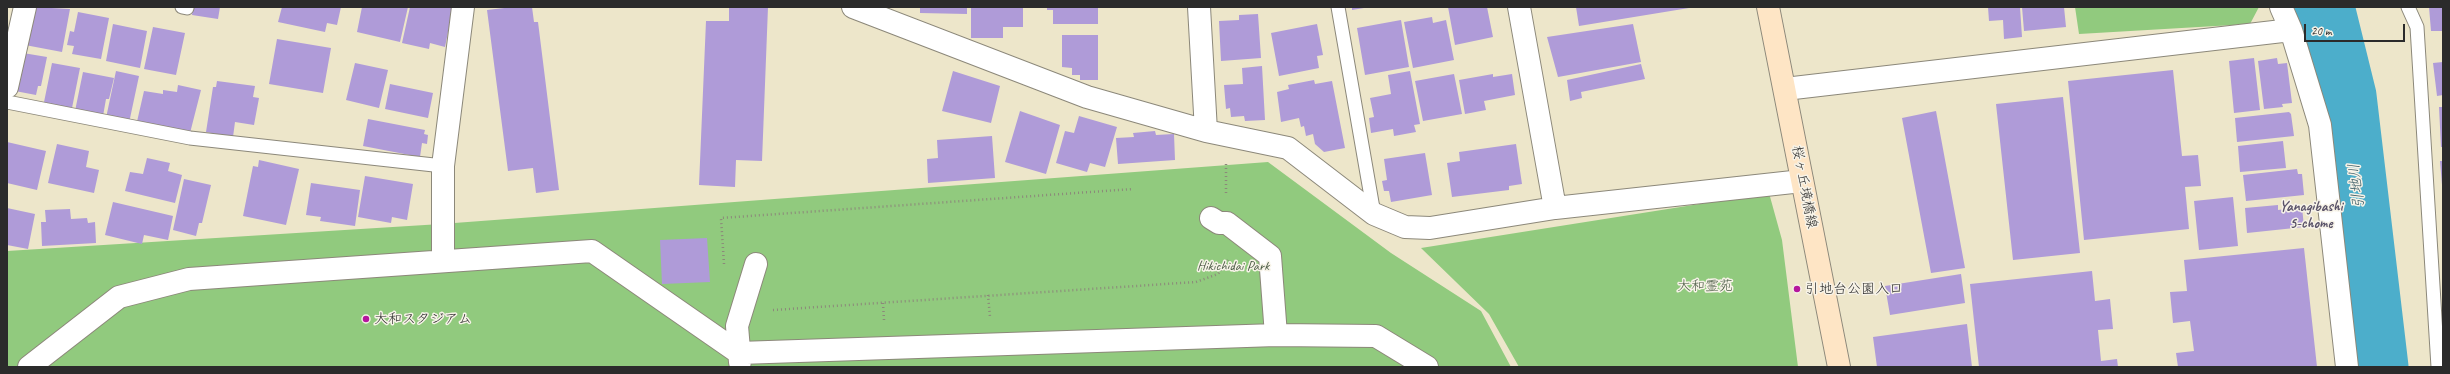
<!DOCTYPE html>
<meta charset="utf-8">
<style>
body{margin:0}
#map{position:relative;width:2450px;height:374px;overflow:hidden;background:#ede6ca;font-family:Caveat,sans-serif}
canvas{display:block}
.frame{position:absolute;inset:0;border:8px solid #2b2b2b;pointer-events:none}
.scale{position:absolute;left:2304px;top:24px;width:101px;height:18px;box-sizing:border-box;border:2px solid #2b2b2b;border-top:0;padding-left:5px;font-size:12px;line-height:14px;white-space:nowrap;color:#2b2b2b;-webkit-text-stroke:3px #f7f3e8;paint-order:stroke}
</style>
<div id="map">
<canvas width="2450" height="374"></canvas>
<div class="frame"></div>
<div class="scale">20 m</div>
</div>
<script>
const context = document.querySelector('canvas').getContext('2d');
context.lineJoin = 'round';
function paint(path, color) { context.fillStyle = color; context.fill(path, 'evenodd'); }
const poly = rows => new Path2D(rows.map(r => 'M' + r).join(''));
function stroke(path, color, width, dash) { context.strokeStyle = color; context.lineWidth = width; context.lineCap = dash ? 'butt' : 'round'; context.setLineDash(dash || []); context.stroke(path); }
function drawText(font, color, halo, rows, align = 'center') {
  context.font = font + ' Caveat,"Klee One",sans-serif'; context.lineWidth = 3; context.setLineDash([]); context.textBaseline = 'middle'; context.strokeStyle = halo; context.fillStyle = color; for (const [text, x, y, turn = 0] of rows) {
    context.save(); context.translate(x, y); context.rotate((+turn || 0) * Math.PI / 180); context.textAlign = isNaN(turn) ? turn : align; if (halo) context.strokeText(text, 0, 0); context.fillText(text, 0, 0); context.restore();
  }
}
paint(poly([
 [2075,7,2259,7,2250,24,2079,34],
 [1268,162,1391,253,1481,311,1511,367,7,367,7,251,441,224],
 [1769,193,1782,240,1798,367,1519,367,1489,314,1421,248]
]), '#91ca7e');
stroke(poly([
 [2324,7,2346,96,2378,367]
]), '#4caecb', 61);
paint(poly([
 [33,7,70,9,62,52,25,45],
 [193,7,220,7,218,19,192,15],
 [282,7,341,7,337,25,327,23,325,32,278,22],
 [362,7,408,7,400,42,357,32],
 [410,7,453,7,445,47,430,43,429,49,402,43],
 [513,7,532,7,534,22,538,22,559,190,536,193,533,168,508,171,487,10],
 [729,7,768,7,762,161,736,160,735,187,699,185,706,21,729,21],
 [920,7,967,7,967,14,920,13],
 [971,7,1023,7,1023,27,1003,27,1003,38,971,38],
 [1047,7,1098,7,1098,24,1053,24,1053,10,1047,10],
 [1352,7,1364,7,1364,8,1352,10],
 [1448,7,1487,7,1493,37,1455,45],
 [1576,7,1689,7,1689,8,1579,26],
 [1988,7,2020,7,2022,37,2004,39,2003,20,1989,21],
 [2022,7,2064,7,2066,27,2024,31],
 [2429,7,2443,7,2443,31,2431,31],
 [78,12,109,18,101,59,72,54,74,46,67,45,70,31,74,32],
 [1258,14,1261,58,1221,61,1219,21,1239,20,1239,15],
 [1432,17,1433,23,1446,20,1454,60,1413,68,1404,22],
 [1401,20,1409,67,1365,75,1357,28],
 [113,24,147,31,140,68,106,61],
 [1317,24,1323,55,1317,56,1319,68,1279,76,1271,33],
 [1633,24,1641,62,1558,77,1547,37],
 [153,27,185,33,176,75,144,69],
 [1062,35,1098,35,1098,80,1080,80,1080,75,1072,75,1072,68,1062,67],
 [277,39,331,48,323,93,269,84],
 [23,53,47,57,41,86,38,86,36,95,15,91],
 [2254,58,2260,110,2234,113,2229,61],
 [2277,58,2278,64,2287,63,2292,103,2282,104,2283,107,2264,109,2258,61],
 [2443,62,2443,95,2437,96,2433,63],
 [52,63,80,68,71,113,43,107],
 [355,63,388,70,379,108,346,100],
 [1641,64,1645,79,1581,92,1582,98,1570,101,1567,80],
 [1262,66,1265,120,1245,121,1244,116,1231,117,1230,108,1226,109,1224,85,1243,84,1242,68],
 [2173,70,2182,156,2198,155,2201,186,2185,187,2189,229,2084,240,2068,81],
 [116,71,139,76,129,123,106,118],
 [953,71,1000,86,991,123,942,111],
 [1410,71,1420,124,1414,125,1416,132,1394,136,1393,129,1371,133,1369,118,1374,117,1370,98,1391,94,1388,75],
 [83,72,114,78,109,99,106,99,103,116,75,111],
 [1454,74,1462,114,1423,121,1415,81],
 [1493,74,1493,77,1512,74,1515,95,1484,101,1486,110,1465,114,1459,80],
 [1314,80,1315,84,1332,81,1345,148,1324,152,1315,144,1313,134,1306,136,1304,126,1301,127,1299,118,1281,122,1277,92,1289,89,1288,85],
 [217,81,255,86,253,97,259,98,254,125,235,122,233,137,206,132,213,87,216,87],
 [390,84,433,93,428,118,385,109],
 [178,85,201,90,189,137,136,126,144,91,163,94,163,90,177,92],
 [2063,97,2080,253,2013,260,1996,104],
 [2439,107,2443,107,2443,147,2441,147],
 [1020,111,1060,125,1046,174,1005,162],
 [1936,111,1965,268,1931,273,1902,118],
 [2289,112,2291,114,2294,136,2237,142,2235,118],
 [1079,116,1117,127,1105,167,1090,163,1087,172,1056,163,1065,131,1074,133],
 [368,119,425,130,424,134,428,135,427,144,422,143,420,157,363,146],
 [1155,131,1156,135,1174,134,1175,160,1118,164,1116,138,1134,137,1133,133],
 [992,136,995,178,928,183,927,159,938,158,937,140],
 [2283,141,2286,168,2240,172,2238,146],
 [7,142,46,151,37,190,7,183],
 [57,144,89,151,86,167,99,170,94,193,48,183],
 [1516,144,1522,184,1509,186,1509,190,1452,197,1447,163,1460,161,1459,152],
 [1425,153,1432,195,1391,202,1389,191,1384,191,1382,181,1387,180,1384,159],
 [147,158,170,163,168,171,182,175,175,203,125,191,130,172,143,174],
 [259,160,299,169,286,225,243,216,253,166,258,167],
 [2440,161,2443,161,2443,185,2442,185],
 [2297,169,2298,174,2302,174,2304,195,2246,201,2243,175],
 [365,176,413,184,407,220,392,217,391,223,358,217],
 [184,179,211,185,202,223,199,223,196,236,173,230],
 [311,183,360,190,355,226,320,221,321,217,306,215],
 [2233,197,2238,246,2199,250,2194,201],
 [113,202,173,216,168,240,144,235,142,244,105,235],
 [2278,205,2278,210,2302,207,2304,227,2247,233,2245,208],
 [7,208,35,214,28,249,7,245],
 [70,209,71,219,87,218,88,223,95,222,96,243,42,246,41,222,46,222,45,210],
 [707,238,710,282,662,284,660,240],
 [2304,248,2317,367,2178,367,2176,353,2194,351,2190,321,2173,323,2170,292,2187,291,2184,260],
 [2092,271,2095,301,2110,299,2113,329,2098,330,2101,361,2117,359,2118,367,1979,367,1970,284],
 [1961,274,1965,303,1890,315,1885,286],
 [1967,324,1972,367,1877,367,1873,337]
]), '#af9bd8');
const lane = poly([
 [182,7,187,8],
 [1338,7,1374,214],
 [2408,7,2417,27,2438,367],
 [7,102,190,138,443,166]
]);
const street = poly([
 [853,7,1087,97,1206,131,1288,148,1374,214,1405,227,1430,228,1555,208,1802,181],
 [1199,7,1206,131],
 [1519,7,1555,208],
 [2281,7,2291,30,2320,125,2347,367],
 [7,87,25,7],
 [1785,89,2291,30],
 [1211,218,1219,223,1227,223,1270,256,1276,335],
 [443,260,443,166,463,7],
 [740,362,737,326,756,264],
 [29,367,119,297,189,279,592,251,739,353,1276,335,1376,336,1427,367]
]);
const secondary = poly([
 [1768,7,1839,367]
]);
stroke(lane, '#8c887a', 15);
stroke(street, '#8c887a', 24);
stroke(secondary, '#8c887a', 24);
stroke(poly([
 [1226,164,1226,193],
 [724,264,721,218,1133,189],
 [988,295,990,317],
 [883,303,884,320],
 [773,310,1196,282,1218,274,1228,260]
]), '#8c887a', 2.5, [1, 3]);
stroke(lane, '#fff', 13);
stroke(street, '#fff', 22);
stroke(secondary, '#fee5c5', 22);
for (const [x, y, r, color] of [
 [1797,289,4,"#b5179e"],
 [366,319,4,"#b5179e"]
]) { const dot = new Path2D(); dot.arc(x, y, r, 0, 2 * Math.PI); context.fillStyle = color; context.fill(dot); stroke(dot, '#f7f3e8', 1.5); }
drawText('14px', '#2b2b2b', '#f7f3e8', [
 ["桜ヶ丘境橋線",1804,187,79]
]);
drawText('14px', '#4a5b44', '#f7f3e8', [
 ["Hikichidai Park",1233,266],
 ["大和霊苑",1705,286]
]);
drawText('14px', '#2b2b2b', '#f7f3e8', [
 ["引地台公園入口",1805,289],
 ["大和スタジアム",374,319]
], 'left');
drawText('italic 15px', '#375963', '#f7f3e8', [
 ["引地川",2357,186,-97]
]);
drawText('bold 15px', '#595268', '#f7f3e8', [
 ["Yanagibashi",2311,207],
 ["5-chome",2311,224]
]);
</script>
